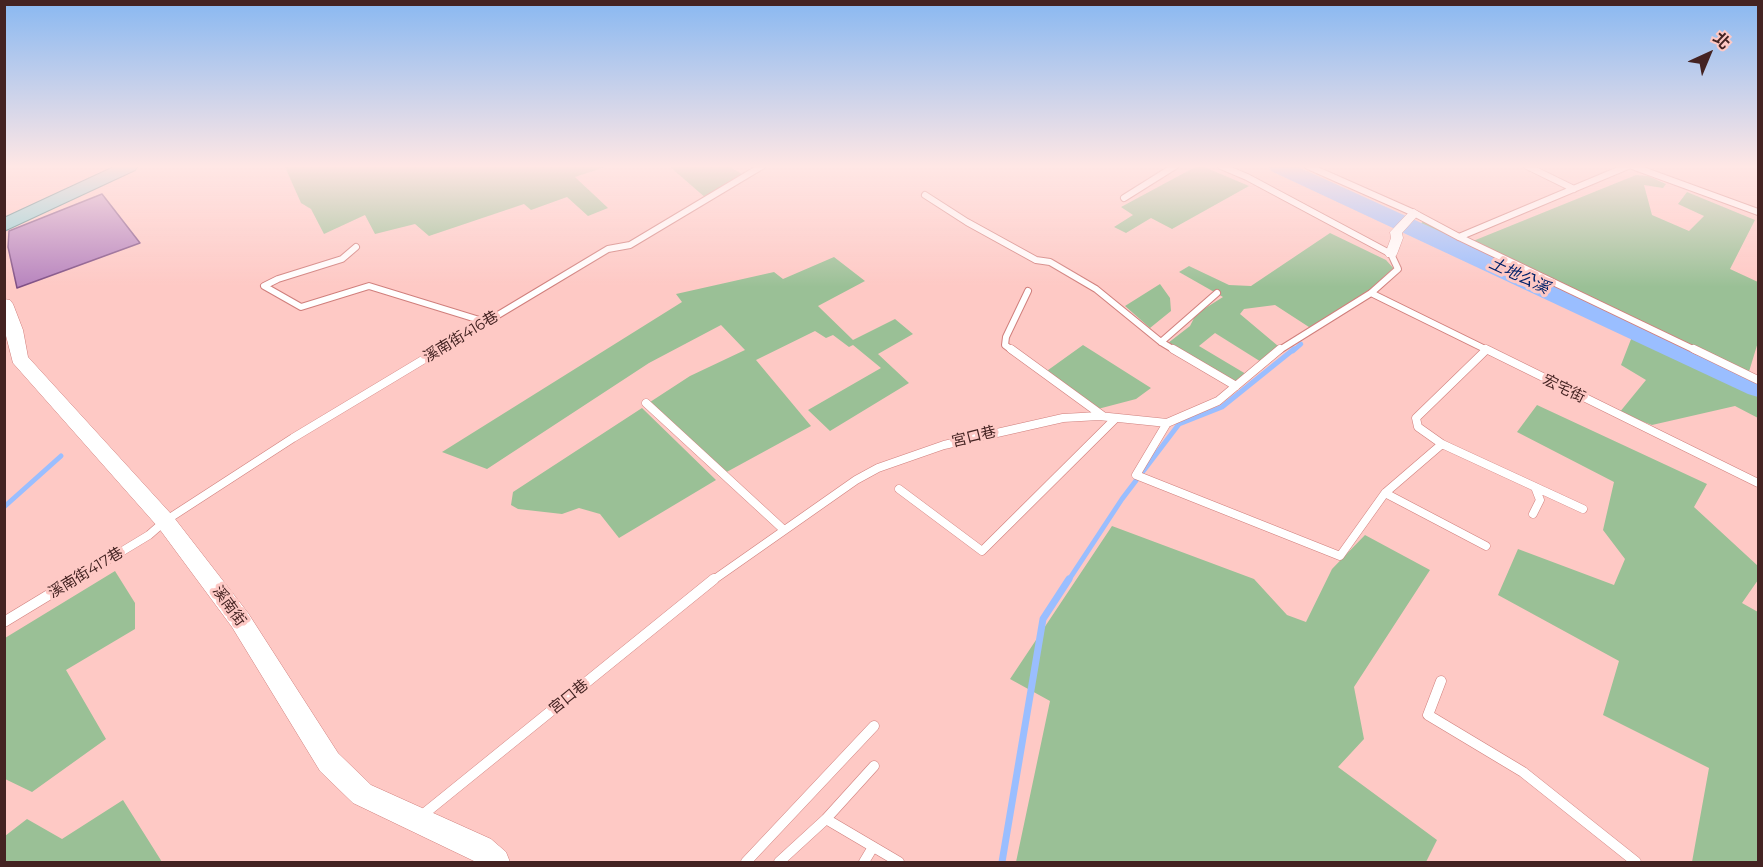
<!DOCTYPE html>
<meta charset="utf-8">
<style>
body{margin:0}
#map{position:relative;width:1763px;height:867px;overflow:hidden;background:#fec9c5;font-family:Montserrat,"Noto Sans TC",sans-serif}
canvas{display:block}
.frame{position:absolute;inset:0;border:6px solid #442322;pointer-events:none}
.north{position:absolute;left:1679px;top:24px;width:60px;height:60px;-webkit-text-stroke:4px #fec9c5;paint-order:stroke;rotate:44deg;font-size:16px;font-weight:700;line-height:24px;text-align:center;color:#442322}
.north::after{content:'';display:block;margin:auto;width:21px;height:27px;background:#442322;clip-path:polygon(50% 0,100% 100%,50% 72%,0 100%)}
</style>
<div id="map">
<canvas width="1763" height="867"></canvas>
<div class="frame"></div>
<div class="north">北</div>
</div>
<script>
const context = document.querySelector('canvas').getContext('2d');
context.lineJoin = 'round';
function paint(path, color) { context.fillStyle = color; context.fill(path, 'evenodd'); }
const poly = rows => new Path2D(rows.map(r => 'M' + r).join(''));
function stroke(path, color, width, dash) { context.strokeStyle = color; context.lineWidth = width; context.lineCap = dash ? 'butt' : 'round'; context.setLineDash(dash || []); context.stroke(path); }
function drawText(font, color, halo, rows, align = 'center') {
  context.font = font + ' Montserrat,"Noto Sans TC",sans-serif'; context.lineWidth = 6; context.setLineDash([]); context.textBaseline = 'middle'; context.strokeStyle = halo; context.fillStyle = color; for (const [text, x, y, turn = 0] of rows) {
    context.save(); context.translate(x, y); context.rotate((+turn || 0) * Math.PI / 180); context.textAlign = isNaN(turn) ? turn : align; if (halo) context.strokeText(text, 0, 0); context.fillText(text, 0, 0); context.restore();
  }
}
paint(poly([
 [291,166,608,166,575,177,608,208,588,216,567,197,531,210,524,204,429,236,415,224,375,234,365,215,324,234,311,209,301,203,285,167],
 [669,166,729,166,745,176,707,199],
 [1197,166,1202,166,1249,186,1172,229,1151,218,1126,233,1114,227,1133,215,1121,207],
 [1636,175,1648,176,1666,184,1663,188,1644,185,1652,215,1689,231,1704,216,1678,204,1687,192,1755,220,1730,269,1758,282,1758,342,1748,375,1758,381,1758,418,1735,406,1652,425,1619,413,1646,380,1621,365,1633,334,1418,227,1426,218,1473,241],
 [1330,233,1386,260,1395,270,1376,292,1312,329,1275,305,1244,309,1240,314,1284,351,1266,365,1215,333,1199,346,1251,377,1241,384,1191,361,1168,343,1190,326,1196,314,1223,297,1179,272,1189,266,1229,285,1251,286],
 [834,257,865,281,818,306,853,340,895,319,913,334,878,354,909,383,830,431,808,410,881,368,853,345,849,347,833,335,826,338,815,331,756,360,811,426,723,474,647,404,690,376,745,350,721,325,649,363,487,469,442,452,682,302,676,294,774,272,783,279],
 [1160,284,1170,298,1171,311,1150,328,1125,306],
 [1083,345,1151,388,1136,399,1094,410,1044,373],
 [1537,405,1707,484,1694,507,1758,566,1758,580,1742,603,1758,612,1758,862,1692,862,1709,768,1603,715,1619,661,1498,595,1518,549,1614,585,1625,559,1603,530,1614,482,1517,432],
 [642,408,716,480,619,538,600,514,579,508,562,514,518,509,511,505,513,492],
 [1112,526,1254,579,1287,615,1306,622,1332,569,1365,535,1430,570,1354,687,1364,739,1338,767,1437,840,1426,862,1016,862,1050,701,1010,679],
 [115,571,135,603,135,629,66,670,106,739,32,792,5,779,5,638],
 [123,800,162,862,5,862,5,836,27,819,62,839]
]), '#9ac096');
stroke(poly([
 [1293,351,1301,344]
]), '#9abeff', 4.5);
stroke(poly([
 [4,507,61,456],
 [1068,581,1122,499,1179,424,1222,407,1294,349]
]), '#9abeff', 5);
stroke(poly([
 [1002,862,1043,619,1069,579]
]), '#9abeff', 7);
paint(poly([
 [1268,166,1296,166,1758,376,1758,397,1748,394,1271,171,1268,166]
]), '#9abeff');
const building = poly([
 [102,194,140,243,17,288,8,247,9,231,102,194]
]);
paint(building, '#b784be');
stroke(building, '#7d4d84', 1.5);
const serviceFar2 = poly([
 [1221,166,1247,177,1391,254,1398,269,1371,293,1278,351],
 [1308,166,1414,213,1459,237,1697,351],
 [1527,166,1574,189],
 [1632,166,1758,212],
 [925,195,967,222,1036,260,1050,262,1096,289,1161,342,1176,351],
 [1124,198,1175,166],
 [1459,237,1628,166],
 [356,247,342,259,278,279,264,286,301,307,369,286,486,322],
 [1371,293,1489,351],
 [1161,342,1217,293],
 [438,351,608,249,630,245,762,166],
 [1013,351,1005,345,1006,337,1028,291]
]);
const serviceFar1 = poly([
 [1011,349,1103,416],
 [1173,349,1236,386],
 [1486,349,1758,483],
 [1694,349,1758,380],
 [1485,351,1416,418,1418,427,1442,444,1583,509],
 [646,403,784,530],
 [1167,423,1136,475,1340,556,1385,493,1442,444],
 [899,489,982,551,1116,418],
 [1385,493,1486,546],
 [1533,514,1540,500,1535,487],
 [73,581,149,535,165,521,293,438,441,349],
 [712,581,856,480,878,468,944,445,1063,418,1099,416,1167,423,1218,401,1280,349]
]);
const service = poly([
 [4,622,75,579],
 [1441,681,1428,715,1523,772,1636,862],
 [420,817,714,579],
 [826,819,899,862],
 [746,862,874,726],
 [779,862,826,819,874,766],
 [864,862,873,847]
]);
const minor = poly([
 [1414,209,1420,213,1402,233,1403,238,1397,254,1395,257,1387,257,1385,254,1391,238,1390,232,1410,211,1414,209]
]);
const tertiary = poly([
 [4,299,10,300,13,304,23,330,28,357,172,515,248,613,338,753,371,785,491,839,506,852,510,862,476,862,353,803,320,771,232,627,158,527,13,363,4,328,4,299]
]);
const primary = poly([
 [116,166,138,166,135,170,4,231,4,218,116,166]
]);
stroke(serviceFar2, '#d07f7c', 8);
stroke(serviceFar1, '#d07f7c', 9);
stroke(service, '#d07f7c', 11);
stroke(minor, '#d07f7c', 1);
stroke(tertiary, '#d07f7c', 1);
stroke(primary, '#437f84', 2);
stroke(serviceFar2, '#fff', 6);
stroke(serviceFar1, '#fff', 8);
stroke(service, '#fff', 10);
paint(minor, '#fff');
paint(tertiary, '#fff');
paint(primary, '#8ed0d5');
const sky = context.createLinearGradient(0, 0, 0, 287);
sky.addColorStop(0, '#89b8f1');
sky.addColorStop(0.58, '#ffe7e5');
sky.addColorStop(1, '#ffe7e500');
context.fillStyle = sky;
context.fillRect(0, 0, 1763, 287);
drawText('15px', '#442322', '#fec9c5', [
 ["溪南街416巷",461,337,-31],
 ["宏宅街",1564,389,26],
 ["宮口巷",974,437,-14],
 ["溪南街417巷",86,573,-31],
 ["溪南街",229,606,54],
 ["宮口巷",569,697,-39]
]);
drawText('italic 16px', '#012169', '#fec9c5', [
 ["土地公溪",1519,276,25]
]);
</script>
